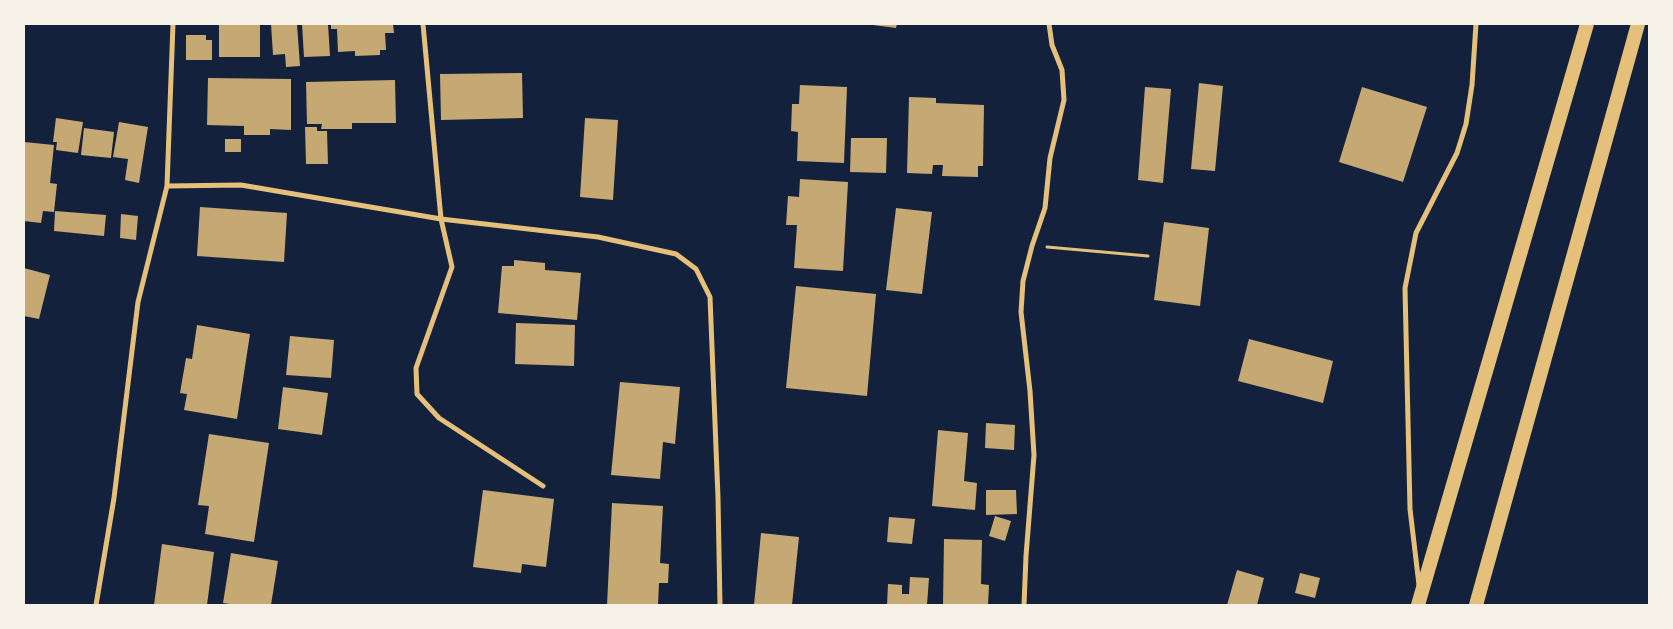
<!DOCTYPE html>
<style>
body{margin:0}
#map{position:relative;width:1673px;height:629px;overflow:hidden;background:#14213d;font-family:Lato,sans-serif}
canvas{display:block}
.frame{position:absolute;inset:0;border:25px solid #f6f1e7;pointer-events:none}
</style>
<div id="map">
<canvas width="1673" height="629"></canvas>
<div class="frame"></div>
</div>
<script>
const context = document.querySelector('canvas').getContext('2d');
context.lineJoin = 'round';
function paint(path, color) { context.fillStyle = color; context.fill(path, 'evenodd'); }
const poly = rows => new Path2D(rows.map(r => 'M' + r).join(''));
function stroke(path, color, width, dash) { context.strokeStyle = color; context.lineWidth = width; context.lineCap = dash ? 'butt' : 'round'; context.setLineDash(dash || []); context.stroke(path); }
paint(poly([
 [219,24,260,24,260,57,219,57],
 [271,24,297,24,300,66,286,67,285,54,273,55],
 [302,24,328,24,330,56,304,57],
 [331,24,393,24,394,33,385,33,386,50,380,50,380,55,355,56,355,51,338,52,337,29,331,29],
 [873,24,897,24,896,28,873,25],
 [186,35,206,35,206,40,212,40,212,60,186,60],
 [522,73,523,118,441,120,440,74],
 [208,78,291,79,291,130,270,129,270,135,244,135,244,126,207,125],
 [395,80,396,123,352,123,352,129,321,129,322,124,307,124,306,82],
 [1199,83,1223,86,1215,171,1191,169],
 [800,85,847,87,844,163,797,161,798,132,791,131,792,104,799,104],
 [1145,87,1171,89,1163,183,1138,180],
 [1362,87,1427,107,1403,182,1339,162],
 [909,97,936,98,936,103,984,105,983,166,978,166,978,177,942,176,943,165,933,165,932,174,907,173],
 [56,118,83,122,78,153,56,150,57,142,53,142],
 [585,118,618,120,613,200,580,197],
 [119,122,148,127,139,183,125,180,128,159,113,157],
 [305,127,317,127,317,131,327,131,328,164,306,164],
 [84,128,114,132,111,158,81,155],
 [851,138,887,138,886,173,850,172],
 [225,139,241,139,241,152,225,152],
 [24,142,54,145,50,183,57,184,54,212,43,211,41,223,24,221],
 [800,179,848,182,843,271,794,268,797,225,786,225,788,196,799,197],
 [200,207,287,213,284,262,197,256],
 [896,208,932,212,922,294,886,290],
 [55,211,106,215,104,236,54,231],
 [121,214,138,216,136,240,120,238],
 [1164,222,1209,228,1200,306,1154,300],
 [514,260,545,263,545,270,581,273,577,320,498,313,502,266,514,266],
 [24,268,50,275,39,319,24,316],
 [796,286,876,294,867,396,786,388],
 [516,323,575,325,574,366,515,364],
 [197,325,250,334,237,419,184,410,187,394,180,393,186,358,192,359],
 [290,336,334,340,331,378,286,375],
 [1249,339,1333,361,1323,403,1238,381],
 [620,382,680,387,675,444,663,442,660,479,611,475],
 [283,387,328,393,322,435,278,429],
 [986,423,1015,425,1014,450,985,448],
 [938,430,968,433,964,481,977,483,975,510,932,506],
 [209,434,269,443,254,542,205,534,209,506,198,505],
 [483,490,554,499,546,567,522,564,521,573,473,567],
 [986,490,1016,490,1017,514,986,515],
 [612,503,663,506,660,563,669,564,668,583,659,583,658,605,607,605],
 [995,516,1011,521,1005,541,989,536],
 [889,517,915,519,912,544,887,542],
 [761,533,799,537,792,605,754,605],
 [944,539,982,540,981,584,989,585,988,605,943,605],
 [162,544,214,552,207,605,154,605],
 [231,553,278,561,271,605,237,605,223,603],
 [1237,570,1264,578,1257,605,1227,605],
 [1300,573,1320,578,1315,598,1295,593],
 [910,577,929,578,927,605,887,605,888,584,902,585,902,594,909,594]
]), '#c6a872');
stroke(poly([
 [1047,247,1148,256]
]), '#e5c07b', 3);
stroke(poly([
 [423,24,441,219,452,267,416,368,417,394,439,418,543,486],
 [167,186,173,24],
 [1419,585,1410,509,1405,288,1416,233,1457,153,1466,124,1472,85,1476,24],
 [96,605,114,498,138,302,167,186,241,185,441,219,598,237,676,254,696,269,710,297,718,498,720,605],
 [1024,605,1026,556,1034,455,1030,391,1021,312,1023,281,1032,246,1045,208,1050,158,1064,100,1062,70,1052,45,1049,24]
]), '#e5c07b', 5);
stroke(poly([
 [1418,605,1587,24],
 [1476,605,1638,24]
]), '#e5c07b', 14);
</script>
